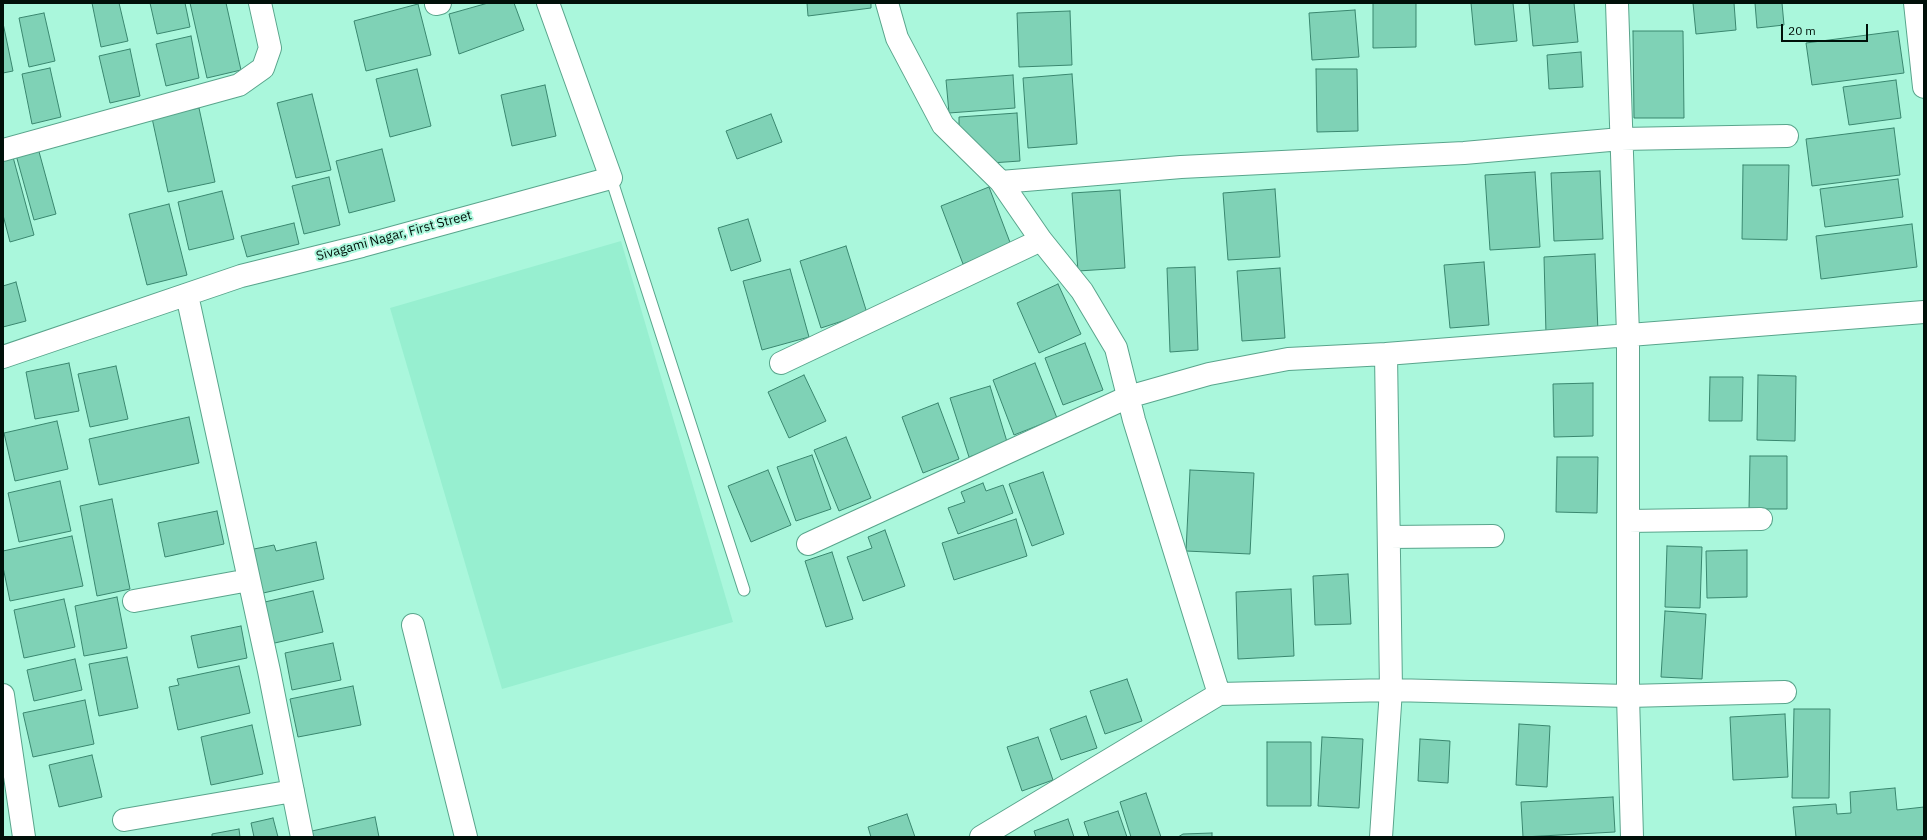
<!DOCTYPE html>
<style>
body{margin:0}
#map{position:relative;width:1927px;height:840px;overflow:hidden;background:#aaf7dc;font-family:"IBM Plex Sans",sans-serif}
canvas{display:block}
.frame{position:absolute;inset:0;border:4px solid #001009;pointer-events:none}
.scale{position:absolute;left:1781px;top:24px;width:87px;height:18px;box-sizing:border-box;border:2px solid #001009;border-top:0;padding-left:5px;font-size:12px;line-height:14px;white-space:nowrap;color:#001009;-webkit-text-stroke:3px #aaf7dc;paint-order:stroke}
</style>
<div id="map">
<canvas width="1927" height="840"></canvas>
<div class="frame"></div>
<div class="scale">20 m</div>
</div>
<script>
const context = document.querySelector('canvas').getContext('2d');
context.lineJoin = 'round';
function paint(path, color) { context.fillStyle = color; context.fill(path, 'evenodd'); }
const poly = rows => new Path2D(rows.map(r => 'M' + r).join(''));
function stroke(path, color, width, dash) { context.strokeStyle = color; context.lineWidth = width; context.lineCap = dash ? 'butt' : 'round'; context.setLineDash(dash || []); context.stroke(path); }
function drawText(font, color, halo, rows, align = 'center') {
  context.font = font + ' "IBM Plex Sans",sans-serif'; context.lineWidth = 4; context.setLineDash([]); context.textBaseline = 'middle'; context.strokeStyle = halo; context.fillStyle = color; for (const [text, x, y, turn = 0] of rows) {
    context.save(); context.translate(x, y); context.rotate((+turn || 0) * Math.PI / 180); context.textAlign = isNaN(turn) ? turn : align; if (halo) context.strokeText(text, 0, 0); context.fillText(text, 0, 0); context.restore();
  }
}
paint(poly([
 [621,241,733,622,502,689,390,308]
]), '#97efd0');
const building = poly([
 [92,3,119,3,128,41,101,47,92,3],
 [150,3,185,3,190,27,157,34,150,3],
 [190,3,226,3,241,70,207,78,190,3],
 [488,3,514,3,524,30,459,54,449,14,488,3],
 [807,3,871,3,871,8,808,16,807,3],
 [1373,3,1416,3,1416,47,1373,48,1373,3],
 [1471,3,1513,3,1517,41,1475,45,1471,3],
 [1529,3,1574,3,1578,42,1533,46,1529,3],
 [1693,3,1734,3,1736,30,1696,34,1693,3],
 [1755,3,1782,3,1784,25,1757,28,1755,3],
 [418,4,431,55,366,71,354,21,418,4],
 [1355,10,1359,57,1312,60,1309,13,1355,10],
 [1070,11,1072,65,1019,67,1017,13,1070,11],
 [44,13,55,61,29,67,19,18,44,13],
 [3,23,13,71,3,73,3,23],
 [1633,31,1683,31,1684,118,1634,118,1633,31],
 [1898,31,1904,73,1812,85,1806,43,1898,31],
 [191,36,199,78,166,86,156,44,191,36],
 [130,49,140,96,110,103,99,56,130,49],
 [1581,52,1583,87,1549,89,1547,55,1581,52],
 [50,68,61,117,32,124,22,74,50,68],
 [417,69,431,126,390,137,376,79,417,69],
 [1316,69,1357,69,1358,131,1317,132,1316,69],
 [1072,74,1077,144,1028,148,1023,78,1072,74],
 [1013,75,1015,108,949,113,946,80,1013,75],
 [1896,80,1901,118,1849,125,1843,87,1896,80],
 [545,85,556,136,512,146,501,95,545,85],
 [312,94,331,170,296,178,277,103,312,94],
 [199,108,215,182,168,192,152,118,199,108],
 [1017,113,1020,161,991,163,959,127,959,117,1017,113],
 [771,114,782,142,737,159,726,131,771,114],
 [1894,128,1900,175,1812,186,1806,139,1894,128],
 [38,148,56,214,34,220,16,155,38,148],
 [382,149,395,201,349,213,336,161,382,149],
 [13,157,34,235,10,242,3,215,3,159,13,157],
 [1743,165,1789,165,1787,240,1742,239,1743,165],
 [1600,171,1603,239,1554,241,1551,173,1600,171],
 [1535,172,1540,247,1490,250,1485,175,1535,172],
 [329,177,340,225,304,234,292,186,329,177],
 [1898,179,1903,217,1825,227,1820,189,1898,179],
 [989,187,1011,245,963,264,941,206,989,187],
 [1275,189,1280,257,1228,260,1223,193,1275,189],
 [1120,190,1125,268,1078,271,1072,193,1120,190],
 [222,191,234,239,189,250,178,202,222,191],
 [169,204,187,275,147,285,129,214,169,204],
 [748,219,761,261,731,271,718,228,748,219],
 [294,223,299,244,247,257,241,236,294,223],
 [1912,224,1917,267,1821,279,1816,236,1912,224],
 [846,246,867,313,821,328,800,261,846,246],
 [1595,254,1598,332,1546,334,1544,257,1595,254],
 [1484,262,1489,325,1450,328,1444,265,1484,262],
 [1195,267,1198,350,1170,352,1167,268,1195,267],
 [1280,268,1285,338,1242,341,1237,271,1280,268],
 [790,269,809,337,762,350,743,281,790,269],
 [16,282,26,321,3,327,3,286,16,282],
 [1058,284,1081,334,1039,353,1017,303,1058,284],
 [1085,343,1103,390,1063,405,1045,358,1085,343],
 [69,363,79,411,35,419,26,372,69,363],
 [1035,363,1057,418,1014,435,993,380,1035,363],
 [116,366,128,419,90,427,78,374,116,366],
 [804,375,826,421,789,438,768,392,804,375],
 [1758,375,1796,376,1795,441,1757,440,1758,375],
 [1710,377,1743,377,1742,421,1709,421,1710,377],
 [1593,383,1593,436,1554,437,1553,384,1593,383],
 [990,386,1008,445,969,457,950,398,990,386],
 [938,403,959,459,923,473,902,417,938,403],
 [189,417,199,463,99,485,89,439,189,417],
 [57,421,68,469,15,481,4,433,57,421],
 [846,437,871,498,839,511,814,450,846,437],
 [812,455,831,509,796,521,777,467,812,455],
 [1750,456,1787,456,1787,509,1749,509,1750,456],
 [1557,457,1598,457,1597,513,1556,512,1557,457],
 [768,470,791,525,751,542,728,486,768,470],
 [1190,470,1254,473,1250,554,1186,551,1190,470],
 [1043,472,1064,534,1032,546,1009,484,1043,472],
 [60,481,71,531,19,542,8,493,60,481],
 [983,483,986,491,1003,485,1013,513,958,534,948,508,965,502,961,492,983,483],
 [112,499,130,589,97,596,80,506,112,499],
 [217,511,224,544,165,557,158,523,217,511],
 [1016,519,1027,556,954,580,942,543,1016,519],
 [885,530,905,586,863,601,847,557,872,548,868,537,885,530],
 [72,536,83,586,10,601,3,567,3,551,72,536],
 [316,542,324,579,259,594,249,550,274,545,276,551,316,542],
 [1667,546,1702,547,1700,608,1665,607,1667,546],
 [1747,550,1747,597,1707,598,1706,551,1747,550],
 [832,552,853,619,826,627,805,561,832,552],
 [1348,574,1351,624,1315,625,1313,576,1348,574],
 [1291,589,1294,656,1238,659,1236,592,1291,589],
 [313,591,323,632,266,645,256,604,313,591],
 [117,597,127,648,84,656,75,606,117,597],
 [64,599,75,647,24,658,14,610,64,599],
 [1665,611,1706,614,1702,679,1661,677,1665,611],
 [241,626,247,658,198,668,191,636,241,626],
 [333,643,341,680,292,690,285,653,333,643],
 [127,657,138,708,99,716,89,664,127,657],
 [75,659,82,690,34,701,27,670,75,659],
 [239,666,250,713,178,730,169,687,179,685,177,679,239,666],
 [1127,679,1142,721,1105,734,1090,691,1127,679],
 [353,686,361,725,298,737,290,699,353,686],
 [85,700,94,744,33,757,23,713,85,700],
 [1794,709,1830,709,1829,798,1792,798,1794,709],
 [1785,714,1788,777,1733,780,1730,717,1785,714],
 [1086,716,1097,748,1061,760,1050,729,1086,716],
 [1519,724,1550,726,1547,787,1516,785,1519,724],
 [252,725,263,774,211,785,201,737,252,725],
 [1038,737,1053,780,1022,791,1007,747,1038,737],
 [1322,737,1363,739,1359,808,1318,806,1322,737],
 [1420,739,1450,741,1448,783,1418,781,1420,739],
 [1267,742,1311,742,1311,806,1267,806,1267,742],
 [92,755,102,797,59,807,49,765,92,755],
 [1895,788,1897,810,1924,807,1924,837,1796,837,1793,807,1836,804,1837,814,1851,813,1850,792,1895,788],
 [1146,793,1161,837,1131,837,1120,802,1146,793],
 [1613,797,1615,832,1523,837,1521,802,1613,797],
 [1118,811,1127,837,1089,837,1084,822,1118,811],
 [907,814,915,837,871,837,868,827,907,814],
 [375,817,379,837,314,837,312,831,375,817],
 [273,818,278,837,254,837,251,823,273,818],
 [1068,819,1074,837,1036,837,1034,831,1068,819],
 [239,829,240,837,212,837,212,834,239,829],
 [1212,833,1212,837,1178,837,1183,834,1212,833]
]);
paint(building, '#7fd2b6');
stroke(building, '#3a876f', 1);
const service = poly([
 [611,178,744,590]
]);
const minor = poly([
 [887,3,897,38,943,125,1001,182,1041,240,1082,291,1116,348,1134,420,1219,694,1391,690,1386,354,1924,312],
 [1915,3,1924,87],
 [436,4,440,3],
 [3,150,239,85,263,68,270,48,260,3],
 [1001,182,1181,167,1464,153,1621,139,1787,136],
 [187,295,269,671,302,837],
 [3,357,241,276,362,246,611,178,548,3],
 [781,363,1041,240],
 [1628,521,1761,519],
 [1389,537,1493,536],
 [808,544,1128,397,1209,374,1288,359,1386,354],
 [134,601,249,580],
 [413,625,466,837],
 [3,695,24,837],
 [124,820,293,791],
 [981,837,1219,694],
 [1381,837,1391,690,1628,696,1628,335,1617,3],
 [1632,837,1628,696,1785,692]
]);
stroke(service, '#59a58c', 13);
stroke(minor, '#59a58c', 24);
stroke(service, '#fff', 11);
stroke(minor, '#fff', 22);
drawText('13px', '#001009', '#aaf7dc', [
 ["Sivagami Nagar, First Street",394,236,-15]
]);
</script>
